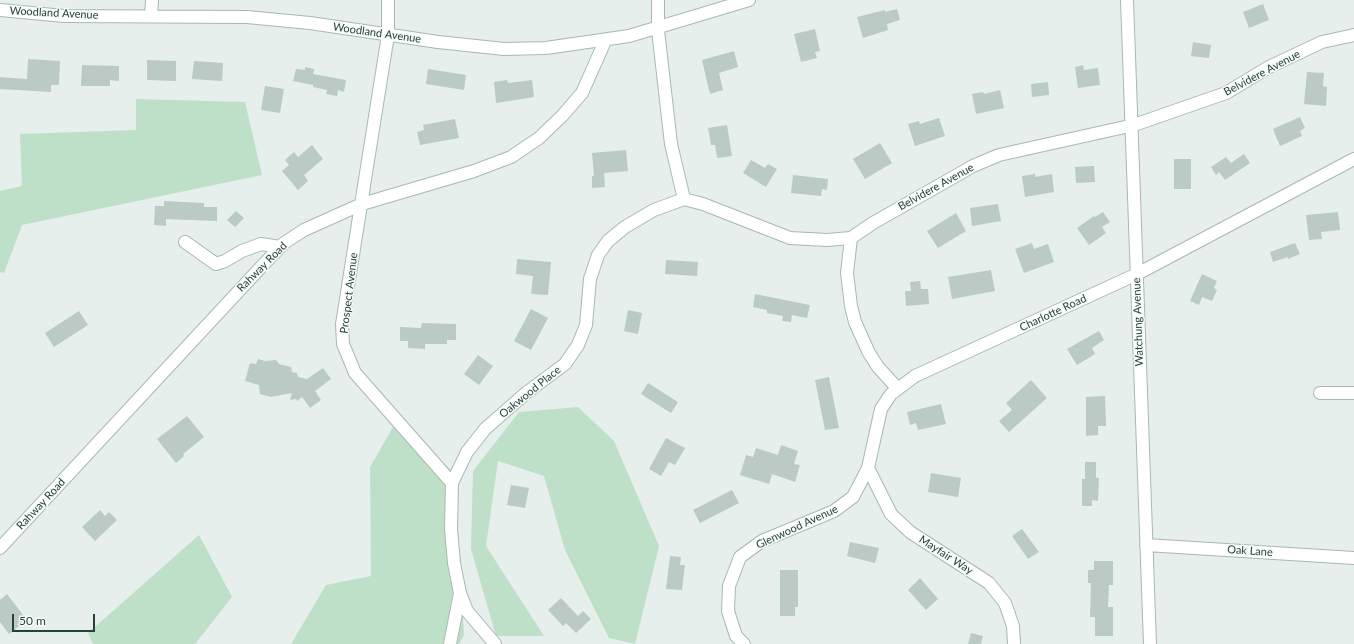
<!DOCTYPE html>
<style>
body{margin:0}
#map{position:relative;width:1354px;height:644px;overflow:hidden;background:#e6efeb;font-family:Lato,sans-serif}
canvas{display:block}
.scale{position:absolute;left:12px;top:614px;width:83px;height:18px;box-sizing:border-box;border:2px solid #24423a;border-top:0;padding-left:5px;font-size:12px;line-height:14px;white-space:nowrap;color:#24423a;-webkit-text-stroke:3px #f7fbf9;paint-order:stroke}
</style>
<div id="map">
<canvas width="1354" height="644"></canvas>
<div class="scale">50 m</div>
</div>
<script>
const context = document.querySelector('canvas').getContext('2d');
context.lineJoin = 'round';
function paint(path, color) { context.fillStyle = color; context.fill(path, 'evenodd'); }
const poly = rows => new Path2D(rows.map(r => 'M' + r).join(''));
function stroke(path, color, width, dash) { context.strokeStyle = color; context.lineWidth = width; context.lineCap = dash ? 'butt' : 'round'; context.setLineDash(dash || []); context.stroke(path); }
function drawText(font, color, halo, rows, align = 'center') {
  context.font = font + ' Lato,sans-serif'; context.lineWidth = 3; context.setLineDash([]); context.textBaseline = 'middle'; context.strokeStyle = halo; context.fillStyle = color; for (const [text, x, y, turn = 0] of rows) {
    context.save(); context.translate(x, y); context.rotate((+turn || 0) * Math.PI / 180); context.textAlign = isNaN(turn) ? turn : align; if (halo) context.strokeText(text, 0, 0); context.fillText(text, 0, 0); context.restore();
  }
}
paint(poly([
 [136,99,245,102,262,175,22,225,4,273,0,272,0,191,22,186,20,134,136,130],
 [578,407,614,441,659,546,635,644,609,638,565,550,544,476,498,461,486,546,544,636,496,636,471,549,473,471,519,412],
 [397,420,455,474,464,635,459,644,291,644,326,585,371,576,370,467],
 [199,535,232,597,195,644,93,644,88,633]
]), '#bfe0c8');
paint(poly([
 [1263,4,1269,20,1249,28,1243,12],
 [897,9,900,20,887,24,888,30,863,38,857,17,885,10,885,12],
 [815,29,820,51,815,52,817,58,801,62,794,34],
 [1193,42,1211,45,1209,58,1191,56],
 [734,51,738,67,719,73,723,90,710,94,702,60],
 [28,59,60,61,59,85,51,85,51,92,0,89,0,77,27,79],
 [147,60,176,61,176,81,147,80],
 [194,61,223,63,222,81,192,79],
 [82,65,119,66,119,81,110,80,110,86,81,86],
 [1083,65,1084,70,1098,68,1100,85,1078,88,1075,67],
 [305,67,314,69,313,74,346,80,344,92,338,90,337,96,326,94,327,90,313,87,313,85,293,81,296,69,305,70],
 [428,69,466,75,464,90,426,84],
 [1307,72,1324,73,1323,86,1327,87,1326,106,1304,104],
 [507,80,508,83,532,80,534,97,496,103,494,82],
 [1048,82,1049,95,1032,97,1031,84],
 [265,86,284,89,280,113,261,110],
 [1000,90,1004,108,976,114,972,94,983,92,984,94],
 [1300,117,1305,128,1300,131,1302,136,1280,146,1273,129],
 [939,118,945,136,915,146,908,124,919,121,920,124],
 [455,119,459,138,420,145,417,132,424,130,423,125],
 [727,125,732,156,717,158,715,145,711,145,708,128],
 [880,143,892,163,865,179,853,159],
 [312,145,323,159,304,175,308,181,298,190,282,171,289,165,285,160,294,152,298,157],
 [626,150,628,171,604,173,605,187,592,188,592,176,594,176,592,153],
 [1244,154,1250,163,1225,180,1219,172,1216,175,1211,167,1226,157,1231,163],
 [1174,159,1191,159,1191,189,1174,189],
 [751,160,765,168,768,164,777,169,766,187,743,173],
 [1094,166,1095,182,1076,183,1075,167],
 [1035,174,1035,177,1052,174,1054,192,1025,197,1022,176],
 [793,175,828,179,827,190,822,189,821,196,791,193],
 [164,201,204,203,204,207,217,207,217,221,166,219,166,226,154,225,155,206,164,206],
 [998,204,1001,221,972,226,970,208],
 [236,211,244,218,235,227,227,220],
 [1103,212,1110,222,1102,227,1106,233,1089,245,1077,228,1094,216,1095,217],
 [1338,212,1340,230,1321,232,1322,239,1309,240,1306,215],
 [956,213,966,231,938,248,927,231],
 [1032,243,1034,249,1048,244,1054,262,1024,273,1015,249],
 [1295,243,1300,254,1288,259,1288,257,1273,262,1270,252],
 [517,259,551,262,548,295,531,294,533,276,516,274],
 [666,260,698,262,697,276,665,274],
 [991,270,995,291,952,299,948,277],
 [1202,274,1217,281,1214,288,1217,290,1212,301,1202,297,1199,305,1190,301],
 [920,281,921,289,928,289,929,304,906,306,905,291,911,291,910,282],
 [755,294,810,305,807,318,792,315,791,322,782,321,783,316,767,313,767,310,753,307],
 [531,309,548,318,531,350,514,341],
 [628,310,642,313,638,334,624,331],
 [79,311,88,325,54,347,45,333],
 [422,323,456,324,456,340,447,340,447,344,425,344,425,349,408,348,408,341,400,341,400,327,421,328],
 [1099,331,1104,340,1092,348,1095,354,1077,365,1067,349],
 [478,355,493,366,479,385,464,374],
 [258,359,265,361,276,360,279,364,291,367,292,372,297,373,298,377,307,379,323,368,331,379,315,391,321,400,310,408,302,397,297,401,296,399,290,400,292,393,271,397,260,394,259,385,245,381,250,363,256,364],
 [829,377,839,428,825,430,815,380],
 [1031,380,1047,398,1009,432,999,421,1012,410,1006,403],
 [648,383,678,402,671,413,641,394],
 [1105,396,1106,426,1098,426,1098,435,1086,436,1086,397],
 [941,404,946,424,918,430,916,423,910,425,907,412],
 [187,416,204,437,183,454,184,456,176,463,157,439],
 [666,438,685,448,675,465,669,462,661,476,649,469],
 [781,445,798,451,794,464,800,465,795,482,772,474,769,484,740,475,746,455,753,457,756,448,778,455],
 [1085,462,1096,462,1096,478,1099,478,1098,501,1092,500,1092,506,1082,506,1082,479,1085,479],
 [931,473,961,478,958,497,928,492],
 [511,485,529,488,525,508,507,505],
 [732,490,739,503,700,523,693,510],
 [100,510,105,516,109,512,117,520,95,541,82,527],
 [1022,529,1039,552,1028,559,1012,536],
 [850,542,879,548,875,563,847,556],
 [670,556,681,557,680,565,685,565,682,590,666,589],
 [1094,561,1113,561,1113,585,1109,585,1108,607,1113,607,1113,636,1095,636,1095,617,1090,617,1091,583,1088,583,1088,570,1094,570],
 [780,570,798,570,798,607,795,607,795,616,780,616],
 [920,578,938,599,926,610,908,590],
 [7,594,27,620,9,634,0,622,0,600],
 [561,598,578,616,583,611,591,619,576,633,566,623,563,626,548,610],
 [971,633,983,636,981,644,968,644]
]), '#bbcac4');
const minor = poly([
 [388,0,388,35,342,324,343,344,355,373,452,483,451,529,454,563,460,593,450,644],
 [658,0,658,30,671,144,684,199],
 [1127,0,1150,644],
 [0,10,64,16,247,17,310,23,438,42,504,49,546,48,629,36,749,0],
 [151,16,152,0],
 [684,199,703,204,790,238,827,240,851,238,873,223,973,166,999,155,1134,125,1226,93,1269,67,1322,42,1354,35],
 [851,238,847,273,851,306,855,322,869,353,878,367,898,389],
 [185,242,216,264,225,261,242,251,261,244,280,247],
 [1320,393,1354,393],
 [868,468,891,514,910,532,989,583,1005,603,1013,626,1014,644],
 [452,483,467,452,485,429,526,393,565,364,578,345,586,325,590,279,598,255,608,241,625,227,654,210,684,199],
 [1146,545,1354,558],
 [0,548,262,266,284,243,304,230,362,204,474,171,511,157,539,138,562,116,582,93,606,39],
 [460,593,467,611,495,644],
 [744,644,736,636,728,611,729,586,740,557,762,541,834,511,853,497,868,468,881,409,891,394,915,376,1137,274,1354,159]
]);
stroke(minor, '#a8b8b2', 14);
stroke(minor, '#fff', 12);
drawText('11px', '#24423a', '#f7fbf9', [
 ["Woodland Avenue",54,13,3],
 ["Woodland Avenue",377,33,8],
 ["Belvidere Avenue",1262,73,-28],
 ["Belvidere Avenue",936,187,-29],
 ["Rahway Road",262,267,-45],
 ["Prospect Avenue",349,293,-83],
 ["Charlotte Road",1053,313,-25],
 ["Watchung Avenue",1138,322,-92],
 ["Oakwood Place",530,392,-39],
 ["Rahway Road",41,504,-47],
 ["Glenwood Avenue",797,527,-25],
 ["Oak Lane",1250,551,4],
 ["Mayfair Way",946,555,33]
]);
</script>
